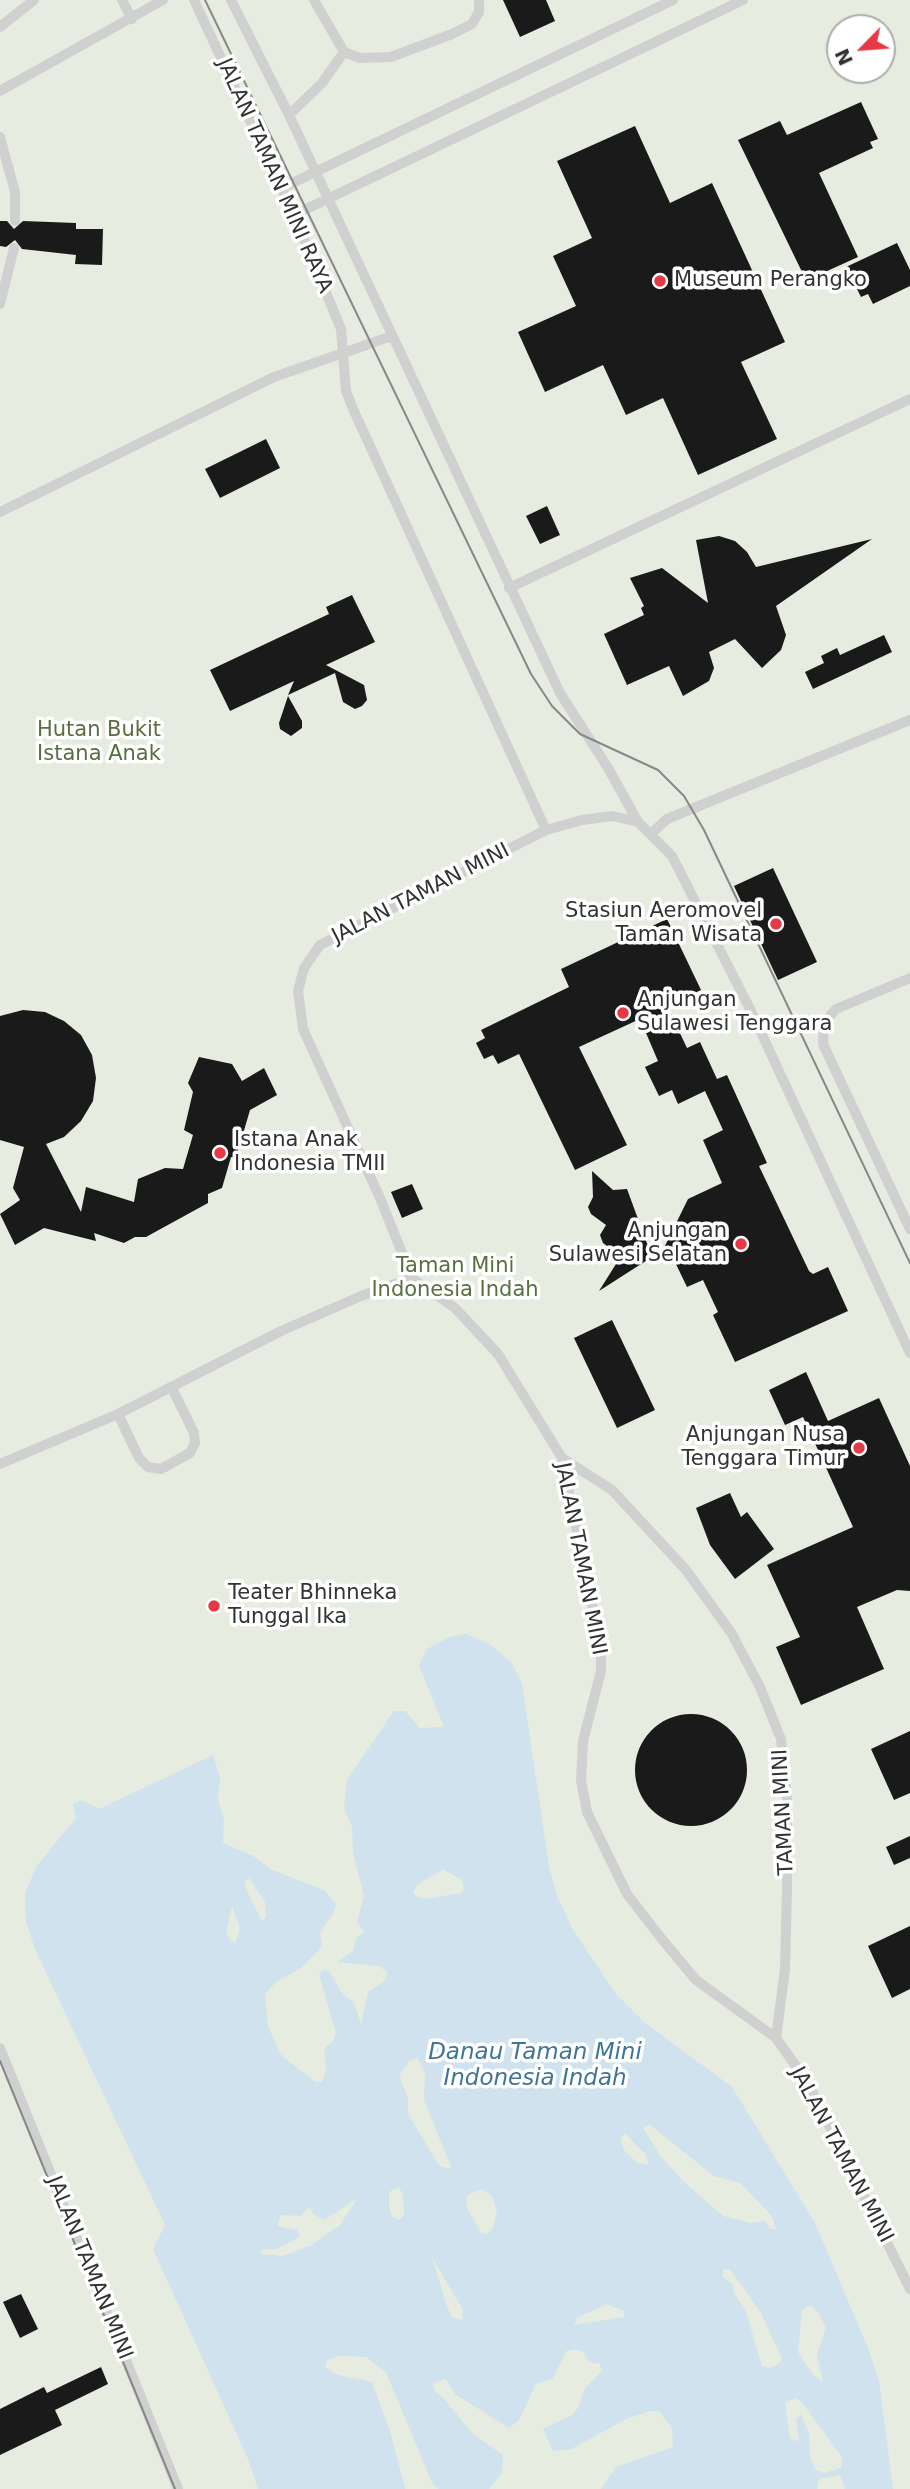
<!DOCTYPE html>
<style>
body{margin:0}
#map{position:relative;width:910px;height:2489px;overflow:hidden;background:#fff;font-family:"DejaVu Sans",sans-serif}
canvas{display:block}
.north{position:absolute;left:826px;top:14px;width:70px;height:70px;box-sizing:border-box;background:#fff;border:2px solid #adadad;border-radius:50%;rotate:245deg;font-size:19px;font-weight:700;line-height:28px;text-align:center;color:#333}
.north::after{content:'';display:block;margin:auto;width:24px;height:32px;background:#e63946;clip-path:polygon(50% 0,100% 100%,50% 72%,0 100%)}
</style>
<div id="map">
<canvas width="910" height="2489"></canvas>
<div class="north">N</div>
</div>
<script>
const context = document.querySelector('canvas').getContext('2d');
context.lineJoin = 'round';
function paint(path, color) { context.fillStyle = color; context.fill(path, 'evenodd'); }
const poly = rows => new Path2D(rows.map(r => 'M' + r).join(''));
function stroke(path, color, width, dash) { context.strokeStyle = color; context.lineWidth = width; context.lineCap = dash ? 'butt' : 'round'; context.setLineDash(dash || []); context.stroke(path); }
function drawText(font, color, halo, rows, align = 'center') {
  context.font = font + ' "DejaVu Sans",sans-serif'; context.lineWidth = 7; context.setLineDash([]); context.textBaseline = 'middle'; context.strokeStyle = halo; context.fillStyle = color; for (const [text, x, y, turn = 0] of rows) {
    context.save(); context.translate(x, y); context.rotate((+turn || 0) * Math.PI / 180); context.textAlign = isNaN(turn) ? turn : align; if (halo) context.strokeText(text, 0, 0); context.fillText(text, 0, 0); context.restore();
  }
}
paint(poly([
 [0,0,910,0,910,2489,0,2489],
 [840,28,882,28,882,70,840,70]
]), '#e6ecdf');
paint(poly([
 [466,1634,491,1645,511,1662,522,1683,549,1867,557,1896,573,1930,615,1993,644,2022,732,2087,815,2223,868,2348,879,2381,893,2489,845,2489,840,2475,819,2479,817,2489,601,2489,616,2467,673,2447,672,2428,659,2411,651,2411,628,2418,571,2449,553,2451,543,2429,572,2415,578,2408,585,2388,602,2371,600,2364,589,2362,583,2352,576,2349,566,2351,553,2378,536,2384,519,2420,509,2428,455,2394,446,2379,433,2383,435,2392,445,2400,473,2434,503,2455,502,2473,489,2489,439,2489,433,2485,386,2372,366,2357,340,2356,327,2360,325,2367,338,2375,372,2382,390,2431,405,2489,258,2489,248,2459,153,2249,165,2225,35,1949,26,1921,25,1894,36,1867,76,1818,73,1804,82,1800,99,1809,213,1755,220,1777,218,1799,224,1820,223,1843,253,1856,272,1870,324,1890,336,1904,334,1912,320,1933,322,1944,318,1951,301,1968,276,1982,265,1994,268,2026,280,2054,315,2082,322,2082,326,2069,324,2049,333,2041,336,2033,319,1974,323,1970,329,1971,343,1995,354,2002,361,2025,368,1992,384,1981,388,1973,379,1966,337,1962,353,1951,356,1939,364,1931,357,1922,364,1896,353,1852,352,1827,344,1808,347,1780,394,1711,405,1711,420,1728,444,1727,419,1665,427,1649,450,1637],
 [443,1869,462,1880,464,1889,461,1893,425,1899,415,1896,413,1892,417,1885],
 [249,1878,265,1902,266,1917,262,1921,246,1889,245,1881],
 [232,1906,240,1928,235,1944,226,1934],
 [417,2058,425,2072,424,2100,452,2169,442,2167,437,2162,408,2114,408,2098,399,2076,410,2060],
 [649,2124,714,2176,740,2183,772,2216,776,2229,770,2229,765,2221,751,2223,723,2216,683,2181,661,2157,643,2128],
 [625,2133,646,2155,649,2165,637,2163,624,2150,620,2138],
 [399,2187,403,2195,404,2216,399,2220,392,2216,389,2207,389,2192],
 [481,2189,492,2196,497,2211,493,2228,487,2234,481,2233,466,2206,468,2195],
 [358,2198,339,2226,310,2246,283,2256,260,2254,262,2250,276,2249,300,2237,297,2230,277,2226,281,2215,301,2216,310,2206,313,2214,324,2220],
 [432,2257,463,2310,462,2320,452,2317,447,2307],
 [723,2269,730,2269,761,2313,782,2359,779,2364,770,2368,762,2366,746,2312,734,2293,732,2284,723,2277],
 [607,2304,624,2311,624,2317,574,2325,577,2318],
 [810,2305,817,2311,826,2328,817,2354,823,2382,814,2376,798,2352,802,2310],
 [795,2398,801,2401,842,2457,841,2468,824,2473,816,2470,810,2457,809,2433,801,2415,796,2419,799,2440,794,2441,790,2437,785,2403]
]), '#cfe2ee');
paint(poly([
 [503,0,546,0,555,21,520,37],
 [861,102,878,139,870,142,873,148,819,173,858,257,814,277,810,270,803,274,738,140,780,121,787,135],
 [635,126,670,203,712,183,785,342,741,362,777,439,698,475,663,398,626,415,603,365,545,392,518,332,576,306,553,256,592,238,557,161],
 [0,221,7,221,14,229,23,221,76,223,76,229,103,229,102,265,75,264,76,255,22,249,15,240,6,247,0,246],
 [897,243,910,270,910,286,873,304,868,294,861,297,846,267],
 [266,439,280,468,220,498,205,469],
 [547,506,560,535,540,544,526,516],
 [719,536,735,541,747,552,756,567,872,539,776,606,786,635,781,650,762,668,735,639,709,652,714,668,709,681,683,696,669,666,627,685,604,634,644,615,641,608,644,606,630,578,662,568,708,603,696,540],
 [352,595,375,642,326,665,364,685,367,700,362,706,355,709,343,702,335,673,288,695,294,681,230,711,210,670,329,614,326,607],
 [884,635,892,652,813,689,805,672,824,663,821,656,837,648,840,655],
 [288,696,302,721,302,728,291,736,280,729,279,723],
 [773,868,817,962,778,980,734,886],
 [667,919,701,990,667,1006,687,1048,700,1042,717,1079,727,1075,767,1163,759,1166,809,1271,813,1274,828,1267,848,1311,735,1362,713,1315,718,1312,703,1280,687,1287,674,1260,658,1260,688,1199,722,1183,703,1140,723,1130,705,1091,678,1104,672,1090,659,1096,645,1067,658,1061,640,1019,579,1047,627,1145,575,1170,519,1054,498,1064,493,1055,484,1059,476,1043,485,1038,481,1030,569,987,561,969],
 [23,1010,45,1012,64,1021,81,1035,92,1055,96,1078,93,1101,81,1121,64,1137,46,1144,81,1212,86,1187,134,1202,138,1179,165,1168,183,1169,193,1135,184,1130,193,1092,188,1083,199,1057,232,1064,242,1081,264,1068,277,1095,250,1110,236,1158,231,1157,222,1188,208,1194,208,1203,146,1237,135,1237,124,1243,94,1233,96,1241,44,1228,15,1245,0,1214,20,1200,13,1188,24,1147,0,1140,0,1016],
 [592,1171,613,1190,627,1189,652,1257,599,1291,621,1256,603,1243,600,1235,606,1225,591,1214,588,1207,593,1197],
 [412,1184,423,1209,402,1218,391,1192],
 [612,1320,655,1410,617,1428,574,1338],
 [806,1372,828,1421,879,1398,910,1466,910,1591,897,1590,857,1607,884,1669,801,1705,776,1647,800,1637,767,1565,853,1527,803,1417,785,1425,769,1390],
 [730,1493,741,1517,747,1512,774,1549,735,1579,710,1545,696,1508],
 '635 1770a56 56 0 1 1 112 0a56 56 0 1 1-112 0Z',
 [910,1731,910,1793,894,1800,871,1749],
 [910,1836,910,1858,894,1865,886,1847],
 [910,1926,910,1989,892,1998,868,1946],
 [21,2294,38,2329,20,2338,3,2302],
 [101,2367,108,2384,55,2410,62,2425,0,2455,0,2409,44,2387,47,2393]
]), '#1a1a1a');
stroke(poly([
 [122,0,132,19],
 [194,0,294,215,341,329,346,391,353,409,546,830],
 [231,0,289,115,560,693,608,768,638,822,672,856,751,1011,910,1353],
 [314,0,344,52,360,58,391,57,452,34,472,24,479,12,479,0],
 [0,27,34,0],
 [0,91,163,0],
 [289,115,322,83,344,52],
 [0,137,15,192,15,221],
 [282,188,673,0],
 [294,215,743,0],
 [0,304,14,248],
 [0,512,274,377,392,336],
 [509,588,910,399],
 [652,833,667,819,910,720],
 [910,978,836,1009,824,1023,823,1044,910,1229],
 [412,1278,380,1198,303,1029,298,991,304,968,320,945,546,830,582,820,613,816,638,822],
 [118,1414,139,1458,148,1467,161,1469,190,1453,195,1443,194,1433,172,1388],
 [562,1458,612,1490,686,1570,732,1634,760,1687,781,1739,787,1797,787,1889,785,1969,776,2038],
 [0,1464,118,1414,281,1331,361,1296,412,1278,455,1308,498,1354,562,1458,601,1649,601,1671,583,1741,581,1780,587,1812,627,1894,661,1938,696,1980,776,2038,808,2083,910,2289],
 [0,2048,178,2489]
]), '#d0d0d0', 10);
stroke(poly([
 [205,0,531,674,552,706,580,734,658,770,684,796,704,830,910,1263],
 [0,2061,175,2489]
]), '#888', 2);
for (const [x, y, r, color] of [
 [660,281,7,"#e63946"],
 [776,924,7,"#e63946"],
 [623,1013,7,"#e63946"],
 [220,1153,7,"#e63946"],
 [741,1244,7,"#e63946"],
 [859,1448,7,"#e63946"],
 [214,1606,7,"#e63946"]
]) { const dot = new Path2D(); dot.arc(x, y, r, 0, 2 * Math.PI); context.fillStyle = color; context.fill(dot); stroke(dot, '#fff', 2.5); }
drawText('21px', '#333', '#fff', [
 ["JALAN TAMAN MINI RAYA",274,176,66],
 ["JALAN TAMAN MINI",421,894,-27],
 ["JALAN TAMAN MINI",580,1559,79],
 ["TAMAN MINI",784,1812,-93],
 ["JALAN TAMAN MINI",841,2155,62],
 ["JALAN TAMAN MINI",89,2268,68]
]);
drawText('21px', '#333', '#fff', [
 ["Museum Perangko",674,281],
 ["Stasiun Aeromovel",762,912,"right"],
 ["Taman Wisata",762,936,"right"],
 ["Anjungan",637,1001],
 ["Sulawesi Tenggara",637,1025],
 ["Istana Anak",234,1141],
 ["Indonesia TMII",234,1165],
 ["Anjungan",727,1232,"right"],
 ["Sulawesi Selatan",727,1256,"right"],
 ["Anjungan Nusa",845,1436,"right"],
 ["Tenggara Timur",845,1460,"right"],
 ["Teater Bhinneka",228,1594],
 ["Tunggal Ika",228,1618]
], 'left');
drawText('21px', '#56703f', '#fff', [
 ["Hutan Bukit",99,731],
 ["Istana Anak",99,755],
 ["Taman Mini",455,1267],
 ["Indonesia Indah",455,1291]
]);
drawText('italic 23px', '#3f7597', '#fff', [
 ["Danau Taman Mini",535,2053],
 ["Indonesia Indah",535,2079]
]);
</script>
